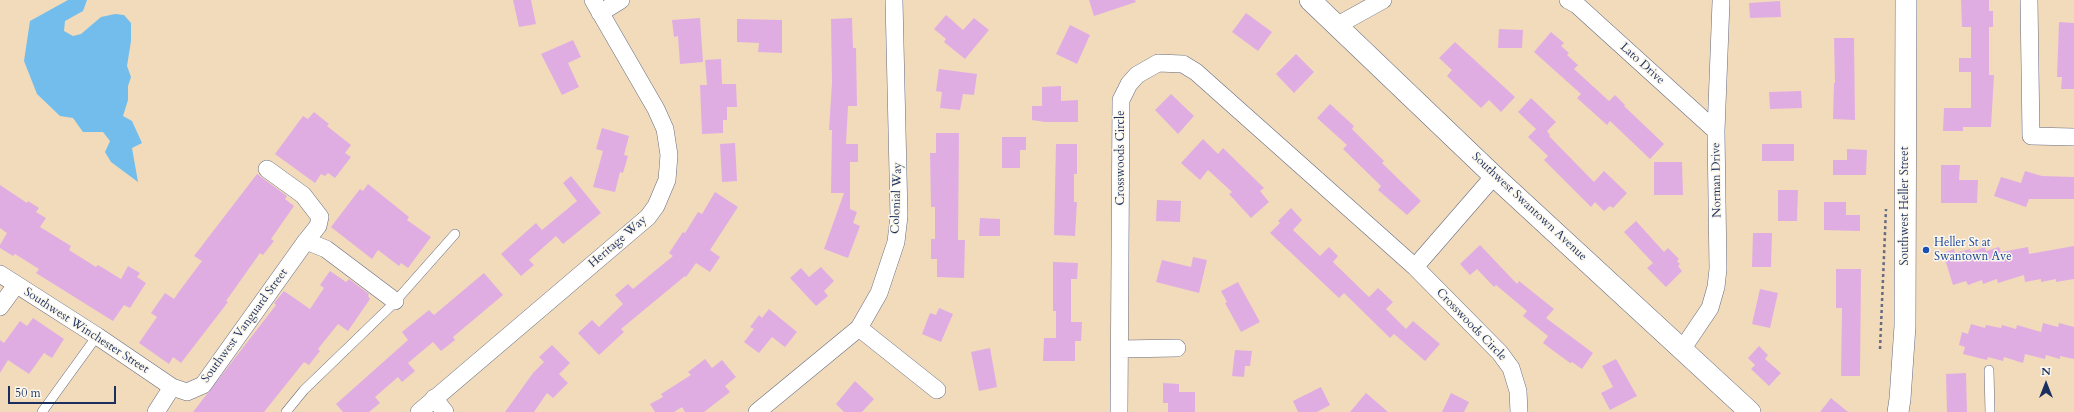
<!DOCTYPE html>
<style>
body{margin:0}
#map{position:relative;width:2074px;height:412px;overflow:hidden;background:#f1dbbb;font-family:Cardo,serif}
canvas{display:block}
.north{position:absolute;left:2026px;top:364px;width:40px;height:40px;-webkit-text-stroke:3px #fbf7ec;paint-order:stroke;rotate:0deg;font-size:11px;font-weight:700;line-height:16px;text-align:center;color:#1b2f5e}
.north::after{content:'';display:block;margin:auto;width:14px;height:18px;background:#1b2f5e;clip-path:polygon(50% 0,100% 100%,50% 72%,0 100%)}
.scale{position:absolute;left:8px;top:386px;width:108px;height:18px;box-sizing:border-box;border:2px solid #1b2f5e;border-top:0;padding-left:5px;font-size:12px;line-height:14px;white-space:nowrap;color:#1b2f5e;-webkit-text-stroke:3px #fbf7ec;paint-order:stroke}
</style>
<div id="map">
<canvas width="2074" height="412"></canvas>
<div class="north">N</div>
<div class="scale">50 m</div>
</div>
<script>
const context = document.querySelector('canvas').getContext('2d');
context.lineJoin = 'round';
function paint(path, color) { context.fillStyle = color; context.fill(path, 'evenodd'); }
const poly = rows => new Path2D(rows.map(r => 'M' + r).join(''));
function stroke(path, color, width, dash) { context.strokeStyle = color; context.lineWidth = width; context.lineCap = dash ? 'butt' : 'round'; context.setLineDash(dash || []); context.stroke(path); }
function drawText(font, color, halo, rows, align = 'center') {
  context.font = font + ' Cardo,serif'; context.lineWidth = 3; context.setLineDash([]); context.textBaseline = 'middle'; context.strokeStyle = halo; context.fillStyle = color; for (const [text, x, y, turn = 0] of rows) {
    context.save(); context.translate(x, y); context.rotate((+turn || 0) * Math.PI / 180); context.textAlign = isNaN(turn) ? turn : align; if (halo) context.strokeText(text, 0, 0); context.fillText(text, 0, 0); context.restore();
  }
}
paint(poly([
 [68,0,87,0,83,11,65,21,64,31,73,36,81,34,101,17,115,14,124,15,131,23,131,41,127,66,131,77,128,86,128,100,123,116,132,121,142,143,132,148,138,182,111,162,105,152,110,141,103,132,83,132,73,118,60,116,37,94,24,61,30,21]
]), '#73bdec');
paint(poly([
 [513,0,531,0,536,24,519,27],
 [1089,0,1135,0,1136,2,1094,16],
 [1961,0,1989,0,1989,11,1993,11,1993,27,1989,27,1989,75,1994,75,1991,127,1963,127,1963,131,1943,131,1944,108,1971,108,1971,72,1959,72,1959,58,1971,58,1971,27,1962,27],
 [1780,1,1781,17,1750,18,1749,3],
 [1246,13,1272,32,1258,51,1232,32],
 [946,15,963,30,974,18,989,30,965,59,944,42,946,39,934,29],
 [700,18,703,62,680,64,678,36,674,37,672,20],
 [852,18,853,48,856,48,857,106,848,106,846,144,858,144,858,162,850,162,850,209,857,212,853,223,860,226,848,258,824,249,844,193,831,193,832,130,829,130,832,83,831,19],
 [737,19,782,20,782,53,758,52,759,43,737,42],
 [2059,22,2074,23,2074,89,2061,89,2062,77,2057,77],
 [1070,25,1090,35,1077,64,1056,54],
 [1499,29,1523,30,1522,48,1498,48],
 [1551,32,1564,43,1561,46,1569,53,1567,55,1578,65,1574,69,1609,101,1615,95,1625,105,1624,106,1664,144,1650,159,1610,121,1607,125,1577,98,1581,94,1534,52],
 [1834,38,1854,38,1855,120,1833,119,1834,83,1835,83],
 [573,40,581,57,568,63,579,87,562,95,541,54],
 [1455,42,1515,97,1501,112,1489,100,1481,108,1447,76,1452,70,1439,58],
 [1296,54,1314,72,1294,93,1276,74],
 [721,59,722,84,736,84,737,107,727,107,727,120,723,120,723,133,702,134,700,85,707,85,705,60],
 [939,69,977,74,974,95,963,94,960,110,940,108,942,92,936,91],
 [1061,86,1061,101,1078,100,1078,122,1045,122,1032,120,1032,106,1042,106,1042,87],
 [1801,91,1802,108,1770,109,1769,92],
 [1171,94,1194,116,1178,134,1155,110],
 [1531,98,1556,122,1547,131,1550,135,1549,136,1594,182,1604,171,1627,193,1613,208,1610,206,1604,211,1595,202,1591,207,1544,160,1548,156,1528,137,1536,129,1518,112],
 [1330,104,1354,126,1352,129,1384,161,1382,163,1421,201,1407,215,1378,190,1381,186,1343,149,1347,145,1317,118],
 [314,112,329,124,327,126,351,145,345,153,351,157,335,178,328,173,325,176,321,174,315,183,275,154,303,116,308,119],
 [602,128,629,136,624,155,628,156,623,173,620,172,615,192,593,187,603,151,596,149],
 [936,133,959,133,958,240,965,240,964,278,937,277,937,259,931,259,931,239,935,239,935,207,931,207,930,153,936,153],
 [1002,137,1026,137,1026,150,1020,150,1020,168,1002,168],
 [1203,139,1218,154,1223,148,1264,188,1260,191,1269,202,1251,218,1229,194,1232,192,1208,170,1200,180,1181,163],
 [735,143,737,181,722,182,720,144],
 [1056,144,1077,144,1077,174,1074,174,1074,202,1077,202,1075,236,1054,235],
 [1762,144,1794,144,1794,161,1762,161],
 [1847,149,1867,150,1866,175,1833,175,1833,160,1847,160],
 [1654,162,1682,162,1683,195,1654,195],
 [1941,165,1960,165,1959,180,1978,180,1977,203,1941,203],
 [2025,171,2042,176,2074,177,2074,199,2029,199,2026,207,1994,196,2001,177,2021,183],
 [257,174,287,196,285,199,294,206,271,239,274,241,263,255,260,253,226,301,228,302,181,363,173,357,169,364,139,343,157,317,151,313,165,293,174,299,178,293,202,261,194,256],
 [571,176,601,213,563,244,556,236,529,260,534,265,521,276,501,254,536,223,542,230,577,201,563,183],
 [368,184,409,217,407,220,431,237,408,268,401,263,399,266,378,250,372,259,331,227,360,189,363,191],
 [0,185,27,203,28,201,39,208,36,212,46,218,40,227,71,246,69,250,96,267,98,265,121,279,128,266,140,273,137,277,146,283,130,308,124,305,113,321,36,273,39,269,15,254,13,256,0,248,0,245,7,233,0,228],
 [1778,190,1798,190,1797,221,1778,221],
 [715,192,738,207,710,250,720,257,710,272,696,263,686,277,685,276,621,329,624,332,599,355,578,333,592,320,599,327,623,304,615,295,628,284,633,289,673,256,669,253,683,232,685,233,698,212,702,214],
 [1157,200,1181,201,1180,222,1156,221],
 [1824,202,1846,202,1846,215,1860,215,1860,231,1824,230],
 [1291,208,1302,220,1293,230,1320,256,1329,247,1338,256,1333,262,1369,297,1378,288,1393,302,1386,309,1406,329,1413,321,1440,344,1425,361,1394,334,1390,338,1344,293,1339,298,1270,233,1280,223,1278,221],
 [980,218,1000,219,1000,236,979,236],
 [1636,221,1664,252,1668,248,1679,259,1677,261,1680,264,1678,266,1682,271,1666,287,1647,268,1653,263,1624,232],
 [1753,233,1772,233,1771,267,1752,267],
 [1480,245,1517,284,1519,281,1554,309,1546,318,1593,353,1582,369,1572,362,1570,363,1543,343,1548,336,1523,316,1527,311,1496,285,1494,287,1477,269,1470,275,1460,264],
 [2074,246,2074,279,2056,282,2056,279,2041,282,2041,279,2025,282,2024,275,1998,283,1997,279,1983,284,1982,280,1968,285,1966,281,1953,285,1943,253,1954,249,1955,253,1970,249,1971,252,1985,247,1986,251,1999,247,2001,252,2028,247,2029,254],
 [1193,257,1207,260,1199,293,1156,282,1162,260,1191,267],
 [1053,262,1078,263,1077,279,1071,279,1071,322,1082,322,1081,341,1075,341,1075,361,1043,361,1044,338,1056,338,1056,311,1053,311],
 [821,267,834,281,824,291,828,296,816,306,790,278,801,268,809,277],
 [1836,269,1861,269,1860,376,1841,376,1842,308,1836,308],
 [330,271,346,282,349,279,369,294,368,296,370,299,348,331,338,324,318,349,320,351,309,365,304,362,264,412,193,412,276,305,274,303,284,291,310,309,324,288,320,285],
 [484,273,503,295,453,337,455,340,441,351,433,342,408,363,415,371,402,382,398,377,375,397,380,403,369,412,343,412,336,404,408,340,402,332,429,310,434,315],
 [1238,282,1260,322,1241,332,1225,303,1227,302,1221,291],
 [1760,289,1778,293,1770,328,1752,324],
 [939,308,953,314,941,342,922,334,930,313,936,315],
 [769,309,797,332,785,347,772,337,759,353,744,342,754,329,750,327,759,315,762,318],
 [33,318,64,339,52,358,44,353,29,374,8,360,0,373,0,340,4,343,20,321,27,326],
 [2043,323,2058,327,2059,323,2074,327,2074,359,2060,356,2060,359,2046,355,2045,359,2025,354,2023,363,2004,357,2003,361,1988,357,1987,360,1963,354,1965,347,1959,345,1962,332,1968,334,1971,324,1985,328,1986,325,2001,328,2002,325,2016,329,2017,325,2041,332],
 [552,345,570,363,559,374,568,383,553,398,547,393,534,412,505,412,533,373,544,362,539,357],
 [1759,346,1768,355,1765,359,1781,373,1769,386,1751,369,1755,365,1748,358],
 [990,348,997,387,979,391,971,352],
 [1235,350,1252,351,1250,366,1245,366,1244,377,1232,376],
 [705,359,712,368,722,360,736,377,725,386,730,392,704,412,685,412,682,407,674,412,655,412,650,404,663,397,661,394,691,375,688,372],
 [1616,359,1637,396,1610,410,1601,393,1613,387,1602,366],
 [1966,373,1967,412,1947,412,1946,374],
 [855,381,874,399,862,412,844,412,836,404],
 [1163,383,1179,384,1179,392,1195,392,1195,412,1168,412,1168,403,1163,403],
 [1321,387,1330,405,1317,412,1298,412,1293,401],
 [1366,393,1388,412,1350,412],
 [1451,393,1469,402,1464,412,1442,412],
 [1831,398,1848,412,1820,412]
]), '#e0ade3');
const service = poly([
 [1989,370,1990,412],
 [42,412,97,336],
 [286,412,304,390,393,304,455,234]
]);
const minor = poly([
 [1568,0,1577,5,1716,131],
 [2029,0,2031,136,2074,137],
 [600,13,621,0],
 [1338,25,1383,0],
 [267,169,303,195,320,217,318,226,306,241],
 [1415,267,1494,176],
 [0,274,97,336,172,387,187,392,203,385,306,241,326,249,395,301],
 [0,307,16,285],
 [859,328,937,390],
 [1683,348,1710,308,1716,287,1718,269,1716,131,1721,2],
 [1120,349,1177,348],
 [434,398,445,412],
 [156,412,172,387],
 [419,412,648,217,656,206,667,180,669,155,665,129,656,109,593,0],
 [757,412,859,328,879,293,896,242,899,216,894,0],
 [1119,412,1121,100,1129,84,1137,75,1158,63,1183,64,1196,72,1415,267,1500,353,1511,368,1518,391,1519,412]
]);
const tertiary = poly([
 [1310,0,1494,176,1750,412],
 [1898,412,1900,399,1905,326,1906,0]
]);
stroke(service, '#666b7f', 10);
stroke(minor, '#666b7f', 18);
stroke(tertiary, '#666b7f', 22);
stroke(poly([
 [1880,349,1886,209]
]), '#666b7f', 2.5, [3, 3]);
stroke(service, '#fff', 9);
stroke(minor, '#fff', 17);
stroke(tertiary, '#fff', 21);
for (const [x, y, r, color] of [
 [1926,250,4,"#1a4fb4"]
]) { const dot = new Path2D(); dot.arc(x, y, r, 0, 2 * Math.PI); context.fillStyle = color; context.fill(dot); stroke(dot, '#fbf7ec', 1.5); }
drawText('12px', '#1b2f5e', '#fbf7ec', [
 ["Lato Drive",1642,64,42],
 ["Crosswoods Circle",1121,158,-90],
 ["Norman Drive",1717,180,-91],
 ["Colonial Way",897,198,-88],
 ["Southwest Heller Street",1905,206,-90],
 ["Southwest Swantown Avenue",1529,207,43],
 ["Heritage Way",618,242,-41],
 ["Crosswoods Circle",1471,325,46],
 ["Southwest Vanguard Street",245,326,-54],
 ["Southwest Winchester Street",86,331,33]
]);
drawText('12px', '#164399', '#fbf7ec', [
 ["Heller St at",1934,243],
 ["Swantown Ave",1934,257]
], 'left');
</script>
